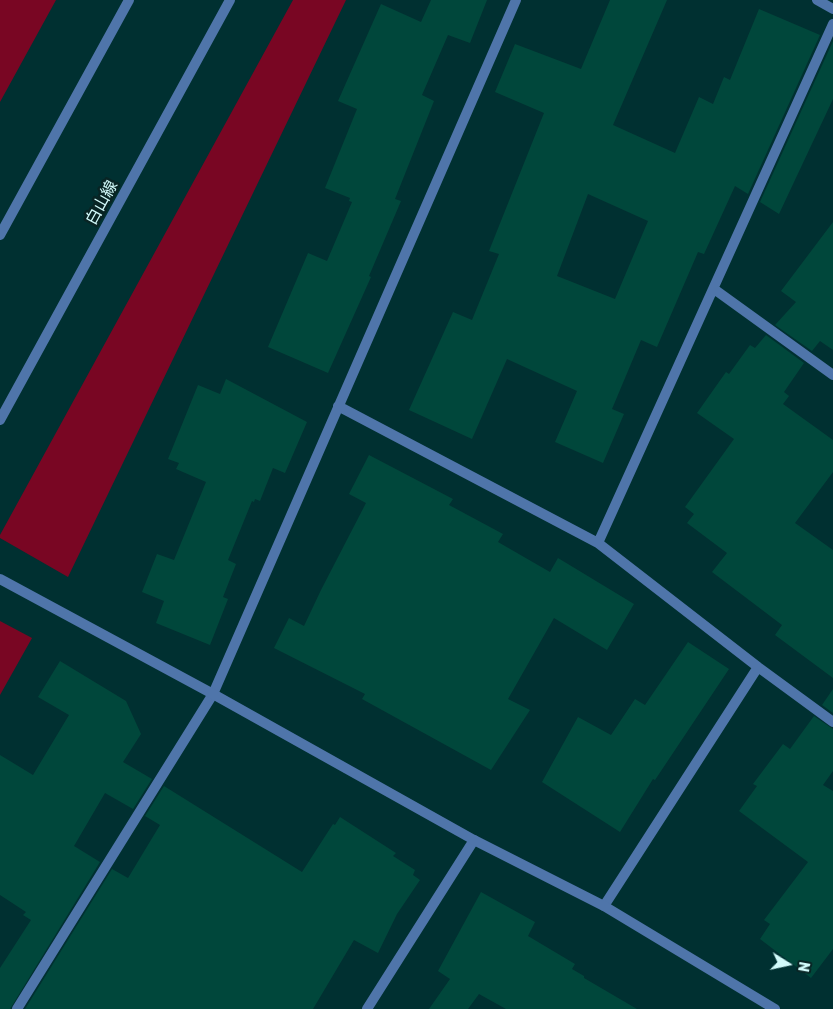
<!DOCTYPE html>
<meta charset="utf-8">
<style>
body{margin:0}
#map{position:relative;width:833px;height:1009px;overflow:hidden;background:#003031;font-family:Rubik,sans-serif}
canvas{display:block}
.north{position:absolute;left:763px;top:939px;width:50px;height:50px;-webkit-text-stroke:4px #082424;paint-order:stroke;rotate:100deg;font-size:14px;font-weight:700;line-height:20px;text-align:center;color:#d2fafa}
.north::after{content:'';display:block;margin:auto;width:18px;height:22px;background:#d2fafa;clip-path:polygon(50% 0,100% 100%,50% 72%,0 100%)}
</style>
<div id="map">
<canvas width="833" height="1009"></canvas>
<div class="north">N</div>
</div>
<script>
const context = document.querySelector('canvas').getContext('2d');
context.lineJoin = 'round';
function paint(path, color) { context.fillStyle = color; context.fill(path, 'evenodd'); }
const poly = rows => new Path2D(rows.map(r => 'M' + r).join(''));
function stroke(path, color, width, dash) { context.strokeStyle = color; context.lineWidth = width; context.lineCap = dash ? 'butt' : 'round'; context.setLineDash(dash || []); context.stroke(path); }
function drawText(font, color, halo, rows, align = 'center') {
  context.font = font + ' Rubik,"Noto Sans JP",sans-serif'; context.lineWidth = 5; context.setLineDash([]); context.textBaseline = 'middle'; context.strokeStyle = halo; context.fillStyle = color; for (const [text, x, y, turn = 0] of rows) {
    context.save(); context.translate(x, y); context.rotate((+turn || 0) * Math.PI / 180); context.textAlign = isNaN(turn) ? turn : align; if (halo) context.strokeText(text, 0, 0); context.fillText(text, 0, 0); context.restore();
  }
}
paint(poly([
 [0,0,56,0,0,102],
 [293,0,346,0,68,577,0,538,0,535],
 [0,621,32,638,0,695]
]), '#790623');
paint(poly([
 [431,0,487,0,470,43,448,35,422,95,434,101,395,199,401,201,369,276,371,277,328,373,268,347,308,253,327,261,352,202,349,201,350,198,325,188,357,109,338,101,381,4,421,22],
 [610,0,667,0,613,125,675,153,699,97,713,104,724,77,730,80,759,9,820,35,748,194,735,186,704,254,698,252,657,347,641,340,612,409,624,414,603,463,555,442,577,391,507,359,472,439,409,410,453,312,472,320,499,254,489,251,544,113,495,92,515,44,581,69],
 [588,194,648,221,615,299,557,276],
 [833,41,833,99,779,214,760,202],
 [833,222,833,350,820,341,812,351,775,325,796,302,781,291],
 [766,335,804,363,784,392,789,396,783,404,833,440,833,472,795,523,833,550,833,678,775,635,782,625,712,572,727,553,687,523,694,514,685,507,734,439,697,413,726,372,729,374,750,345,755,348],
 [226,379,307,422,285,473,273,468,260,501,255,499,254,502,252,501,228,560,236,564,223,597,228,599,210,645,156,623,164,601,142,592,157,554,174,560,206,482,176,469,179,463,168,459,198,385,220,394],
 [369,455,453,499,449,505,503,534,498,542,550,572,558,558,634,604,607,650,554,618,508,699,530,710,491,770,362,699,365,694,274,648,289,618,304,626,321,590,366,503,349,494],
 [688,642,729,669,655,780,653,779,620,832,542,782,578,717,611,735,635,699,645,705],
 [60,661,126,701,141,734,123,762,152,779,133,809,105,793,74,846,100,862,10,1009,0,1009,0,968,31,920,23,915,26,912,0,895,0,755,33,775,69,715,38,697],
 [833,689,833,713,822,705],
 [814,716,833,729,833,771,823,785,833,791,833,949,811,978,760,939,770,924,764,920,808,862,739,811,757,786,753,784,783,744,790,749],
 [164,786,302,872,333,824,335,825,340,817,396,853,393,856,415,870,413,875,420,880,397,914,378,953,354,940,313,1009,25,1009,112,869,128,878,160,825,145,816],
 [481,892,535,922,528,936,575,964,572,969,584,976,584,978,637,1009,506,1009,479,994,468,1009,429,1009,450,979,438,971]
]), '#00473b');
stroke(poly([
 [817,0,833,9],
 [714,289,833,375],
 [338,406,598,543,758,667,833,722],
 [598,543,833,24],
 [604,906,758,667],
 [17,1009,213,694,516,0],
 [367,1009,474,840]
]), '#4f75aa', 10);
stroke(poly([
 [0,235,129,0],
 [0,420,230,0],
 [0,579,213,694,474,840,604,906,775,1009]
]), '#4f75aa', 10);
drawText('16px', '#d2fafa', '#082424', [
 ["白山線",102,203,-61]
]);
</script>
